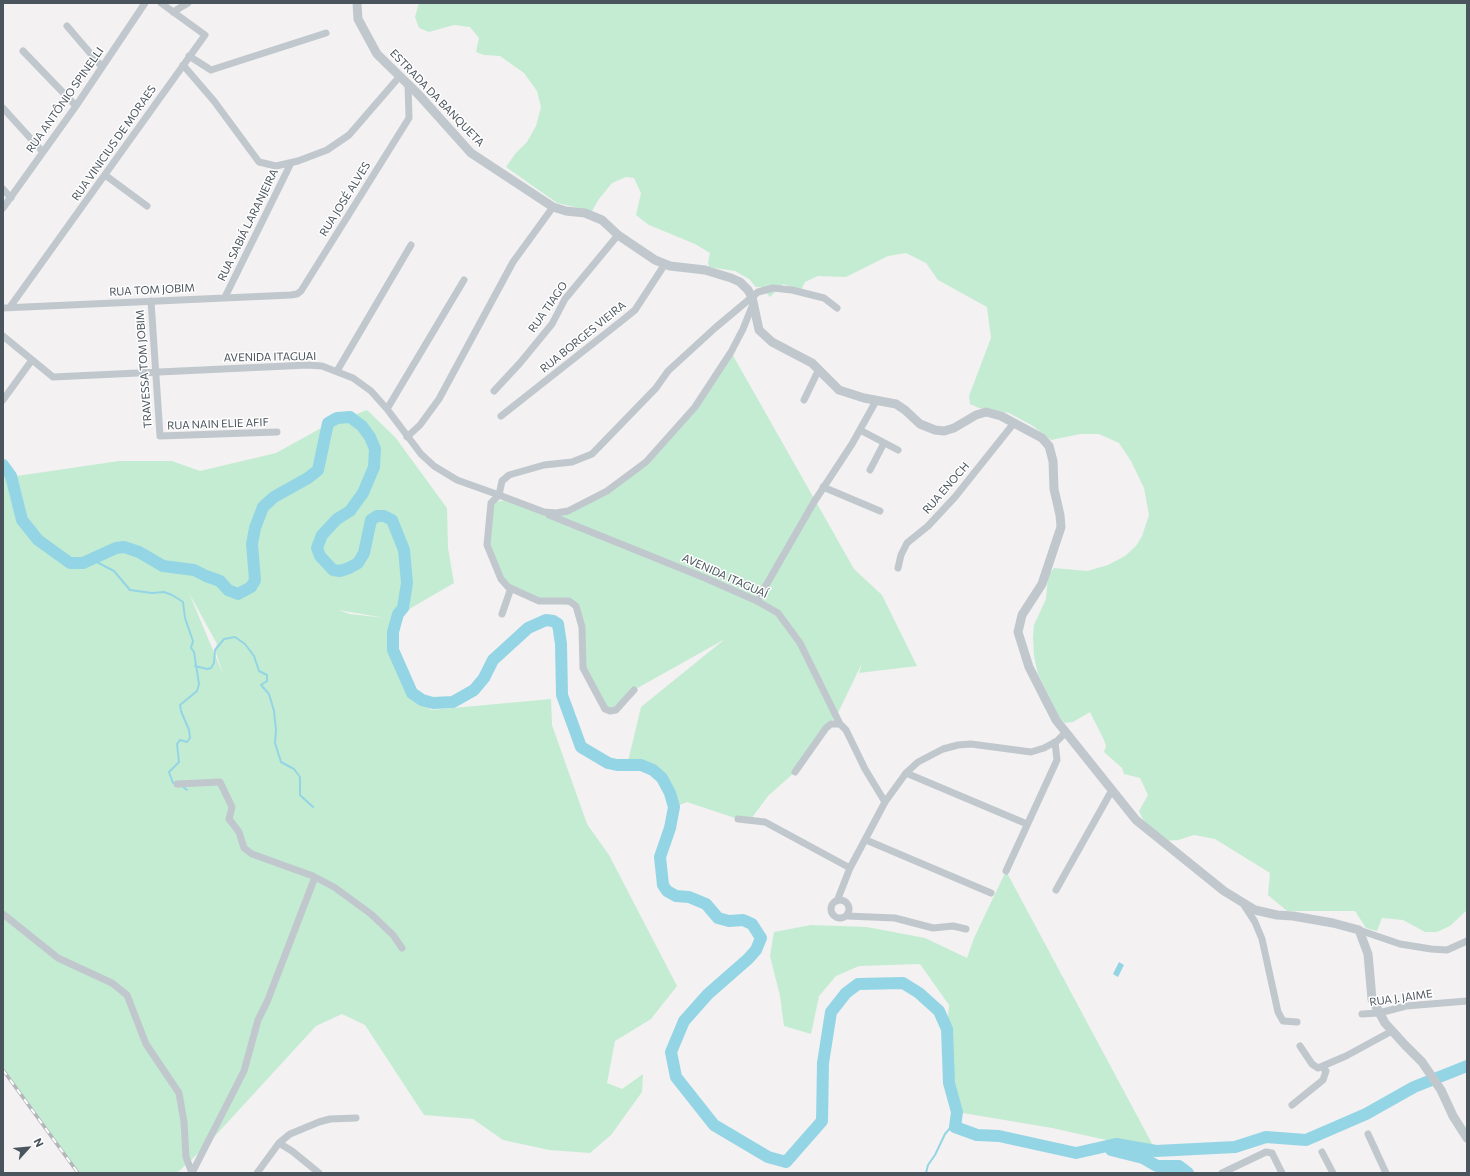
<!DOCTYPE html>
<meta charset="utf-8">
<style>
body{margin:0}
#map{position:relative;width:1470px;height:1176px;overflow:hidden;background:#f3f1f1;font-family:Commissioner,sans-serif}
canvas{display:block}
.frame{position:absolute;inset:0;border:4px solid #4a545d;pointer-events:none}
.north{position:absolute;left:8px;top:1128px;width:40px;height:40px;-webkit-text-stroke:3px #fff;paint-order:stroke;rotate:63deg;font-size:11px;font-weight:700;line-height:16px;text-align:center;color:#4a545d}
.north::after{content:'';display:block;margin:auto;width:14px;height:18px;background:#4a545d;clip-path:polygon(50% 0,100% 100%,50% 72%,0 100%)}
</style>
<div id="map">
<canvas width="1470" height="1176"></canvas>
<div class="frame"></div>
<div class="north">N</div>
</div>
<script>
const context = document.querySelector('canvas').getContext('2d');
context.lineJoin = 'round';
function paint(path, color) { context.fillStyle = color; context.fill(path, 'evenodd'); }
const poly = rows => new Path2D(rows.map(r => 'M' + r).join(''));
function stroke(path, color, width, dash) { context.strokeStyle = color; context.lineWidth = width; context.lineCap = dash ? 'butt' : 'round'; context.setLineDash(dash || []); context.stroke(path); }
function drawText(font, color, halo, rows, align = 'center') {
  context.font = font + ' Commissioner,sans-serif'; context.lineWidth = 3; context.setLineDash([]); context.textBaseline = 'middle'; context.strokeStyle = halo; context.fillStyle = color; for (const [text, x, y, turn = 0] of rows) {
    context.save(); context.translate(x, y); context.rotate((+turn || 0) * Math.PI / 180); context.textAlign = isNaN(turn) ? turn : align; if (halo) context.strokeText(text, 0, 0); context.fillText(text, 0, 0); context.restore();
  }
}
paint(poly([
 [419,3,1467,3,1467,910,1450,926,1437,932,1425,932,1403,920,1382,918,1377,931,1366,928,1355,911,1287,911,1268,895,1270,873,1215,839,1194,835,1178,840,1163,841,1144,821,1139,811,1148,795,1140,778,1124,774,1122,768,1104,752,1106,746,1104,740,1090,712,1073,722,1065,723,1059,717,1038,674,1034,656,1033,637,1034,625,1046,599,1048,576,1054,568,1087,571,1108,565,1125,556,1136,546,1142,536,1149,515,1144,488,1131,461,1119,443,1099,434,1080,434,1051,440,1033,426,1009,413,979,408,970,404,969,396,991,338,987,307,938,280,926,263,906,253,888,256,846,277,818,276,805,282,801,290,783,284,770,297,761,287,756,287,749,279,735,271,709,267,708,263,710,253,695,244,649,225,636,215,641,193,634,178,626,177,612,183,599,199,592,211,557,203,506,167,515,154,527,142,536,126,541,107,537,91,524,73,500,56,484,55,476,52,479,38,470,27,454,25,429,32,419,28,415,17],
 [731,352,854,569,882,595,917,666,859,673,862,663,838,713,795,772,768,796,751,819,738,819,687,802,677,806,664,777,653,770,626,770,641,707,725,639,634,690,621,706,605,709,583,668,582,627,576,606,539,601,501,579,487,545,491,503,510,499,544,512,568,511,607,491,646,462,695,407],
 [367,410,395,437,447,508,448,548,454,583,411,608,399,620,394,650,416,699,431,710,551,699,552,725,587,824,609,855,677,986,651,1019,615,1041,607,1083,622,1089,643,1074,642,1092,611,1135,590,1153,549,1150,503,1140,473,1119,424,1115,365,1025,342,1014,316,1026,204,1148,177,1173,78,1173,3,1070,3,478,119,461,172,461,200,471,276,453,323,427],
 [189,593,217,644,215,650,223,674],
 [338,610,385,618,350,614],
 [1006,871,1156,1151,1052,1128,957,1112,947,1029,949,1005,920,964,859,966,836,976,819,996,811,1034,784,1026,780,996,770,956,774,932,811,925,867,927,925,938,967,958,974,938]
]), '#c4ecd3');
paint(poly([
 [1119,962,1124,965,1118,977,1113,974]
]), '#94d5e5');
stroke(poly([
 [91,559,114,571,130,590,152,593,164,592,172,595,183,602,185,618,193,641,191,648,194,652,199,684,197,691,180,705,181,711,189,730,190,738,187,742,180,740,177,744,179,762,169,772,173,783,175,783],
 [195,666,207,669,211,668,214,663,215,650,224,639,235,637,245,644,254,656,259,671,267,675,267,681,261,685,269,694,274,711,276,730,275,743,281,762,294,769,300,777,300,795,313,807],
 [182,786,187,790],
 [926,1173,928,1165,935,1155,945,1134,951,1127,955,1127]
]), '#94d5e5', 2);
stroke(poly([
 [3,465,11,476,22,520,38,540,70,563,83,563,116,548,124,547,139,552,163,566,194,570,206,576,220,581,228,590,238,594,251,587,255,580,252,544,255,528,263,507,274,497,308,478,318,470,328,423,337,418,350,417,362,426,370,437,375,449,374,467,363,493,350,511,337,519,322,535,317,548,320,556,333,570,340,571,349,568,358,563,364,553,371,520,377,516,384,516,392,520,404,550,407,583,403,608,398,614,393,632,393,650,412,693,422,700,433,703,453,702,474,690,484,678,493,660,528,628,546,620,553,621,558,624,561,644,562,695,581,747,608,763,617,765,641,765,653,770,662,778,670,793,674,807,670,828,660,857,663,885,667,891,676,896,689,897,706,904,718,918,729,921,743,920,752,924,761,938,756,950,748,959,708,994,684,1021,671,1052,676,1077,714,1125,768,1157,786,1162,822,1121,823,1063,831,1012,846,993,858,984,903,983,919,993,939,1011,947,1029,949,1083,957,1112,955,1127,977,1135,999,1136,1076,1153,1116,1144,1156,1151,1235,1147,1266,1137,1306,1140,1366,1114,1414,1087,1467,1066],
 [1111,1150,1143,1158,1157,1166,1179,1166,1188,1173]
]), '#94d5e5', 12);
stroke(poly([
 [173,12,188,3],
 [67,26,102,67],
 [23,51,76,106],
 [189,56,211,70,326,33],
 [183,65,214,101,259,162,276,166,298,161,327,150,349,135,400,76],
 [3,108,42,151],
 [105,175,147,206],
 [3,189,11,198],
 [3,208,76,106,145,3],
 [225,297,291,163],
 [151,301,160,436,277,432],
 [10,307,205,35,161,3],
 [3,308,291,295,297,294,301,291,409,118,408,84],
 [3,336,53,377,308,365,322,366,353,378,371,391,387,409,464,280],
 [337,371,411,245],
 [494,391,520,363,552,324,565,299,618,235],
 [3,400,32,360],
 [804,400,819,369],
 [387,409,421,454,434,466,457,480,499,495,502,481,509,475,544,465,572,462,592,454,656,388,668,371,715,328,758,292,773,288,792,290,824,298,837,308],
 [501,416,624,319,635,310,665,264],
 [860,430,898,450],
 [407,437,420,425,439,399,513,262,553,207],
 [870,470,884,443],
 [823,487,880,511],
 [549,515,705,578,757,601,778,613,800,643,840,724],
 [898,568,901,555,907,543,928,526,955,497,1014,423],
 [757,601,814,502,852,444,876,401],
 [502,614,511,588],
 [634,690,616,710,610,711,605,709,583,668,582,627,576,606,569,601,539,601,508,587,501,579,487,545,491,503,499,495,544,512,556,513,568,511,607,491,646,462,695,407,731,352,743,329,753,304],
 [795,772,826,728,831,724,840,724,846,730,865,769,885,802],
 [906,773,1027,824],
 [177,784,220,782,232,807,229,819,239,832,244,848,252,854,313,876,334,887,371,914,393,935,402,948],
 [738,819,765,822,850,868],
 [866,840,991,893],
 [1006,871,1057,760,1055,742],
 [1056,890,1112,790],
 '831 909a9 9 0 1 1 18 0a9 9 0 1 1-18 0Z',
 [837,901,850,868,885,802,906,773,918,762,943,749,958,745,971,744,1031,752,1044,748,1057,741,1065,733],
 [1244,905,1255,922,1262,939,1278,1012,1283,1021,1297,1022],
 [3,914,58,958,112,983,127,995,146,1044,179,1093,184,1122,186,1157,192,1173],
 [847,916,895,918,933,928,953,926,966,929],
 [1359,930,1400,944,1431,949,1447,950,1467,941],
 [1362,1014,1379,1013,1406,1006,1467,1001],
 [1300,1046,1312,1064,1318,1068,1346,1056,1392,1031],
 [1292,1105,1323,1080,1326,1071,1322,1067],
 [1368,1134,1386,1173],
 [279,1143,292,1151,319,1173],
 [1322,1152,1333,1173],
 [192,1173,244,1071,258,1020,267,1002,315,877],
 [257,1173,279,1143,290,1134,319,1122,330,1119,356,1118],
 [1222,1173,1266,1152,1272,1153,1282,1173]
]), '#c0c8ce', 7);
stroke(poly([
 [357,3,358,19,377,54,419,95,471,153,553,207,566,211,585,213,602,220,618,235,655,260,670,266,705,270,731,278,740,282,748,290,752,297,759,330,772,342,812,363,839,390,864,398,896,404,905,410,920,424,935,430,944,431,954,428,976,415,986,412,1001,416,1042,438,1049,446,1053,461,1054,489,1060,515,1061,527,1042,584,1022,615,1018,632,1029,667,1056,720,1136,820,1224,891,1255,910,1277,915,1293,916,1333,923,1359,930,1368,954,1372,999,1385,1023,1405,1045,1422,1062,1441,1090,1453,1116,1467,1138]
]), '#c0c8ce', 9);
const rail = poly([
 [3,1070,78,1173]
]);
stroke(rail, '#b3b6ba', 3.5);
stroke(rail, '#fff', 2, [6]);
drawText('11px', '#4a545d', '#fff', [
 ["ESTRADA DA BANQUETA",437,98,46],
 ["RUA ANTÔNIO SPINELLI",65,100,-55],
 ["RUA VINICIUS DE MORAES",114,143,-55],
 ["RUA JOSÉ ALVES",345,199,-58],
 ["RUA SABIÁ LARANJEIRA",248,225,-64],
 ["RUA TOM JOBIM",152,290,-3],
 ["RUA TIAGO",548,307,-55],
 ["RUA BORGES VIEIRA",583,337,-39],
 ["AVENIDA ITAGUAI",270,357,-1],
 ["TRAVESSA TOM JOBIM",144,369,-94],
 ["RUA NAIN ELIE AFIF",218,424,-2],
 ["RUA ENOCH",946,488,-49],
 ["AVENIDA ITAGUAÍ",725,576,24],
 ["RUA J. JAIME",1401,998,-8]
]);
</script>
